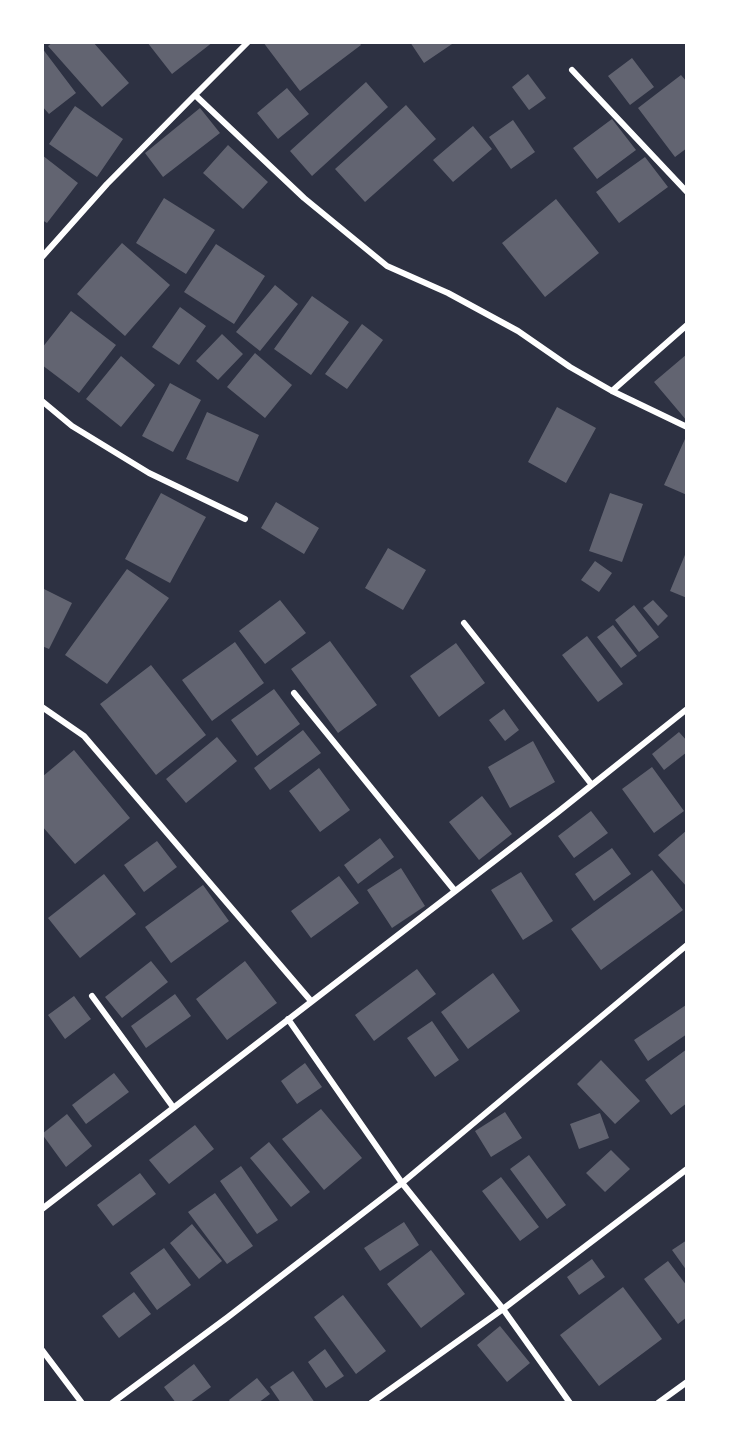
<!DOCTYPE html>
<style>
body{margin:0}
#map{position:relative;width:729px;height:1445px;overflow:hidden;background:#2d3142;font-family:"Golos Text",sans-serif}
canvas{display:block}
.frame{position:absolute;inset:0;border:44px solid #fff;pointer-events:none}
</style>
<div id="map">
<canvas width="729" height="1445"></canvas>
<div class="frame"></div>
</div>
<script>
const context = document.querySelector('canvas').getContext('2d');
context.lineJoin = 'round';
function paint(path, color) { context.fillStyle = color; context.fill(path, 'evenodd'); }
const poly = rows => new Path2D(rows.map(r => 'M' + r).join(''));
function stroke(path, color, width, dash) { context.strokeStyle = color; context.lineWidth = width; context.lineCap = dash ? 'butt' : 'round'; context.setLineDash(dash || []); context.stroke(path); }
paint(poly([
 [53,42,93,42,129,83,102,107,48,46],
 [147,42,213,42,172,74],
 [263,42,359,42,361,45,300,91],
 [410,42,455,42,424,63],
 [42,48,76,93,49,114,42,106],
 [632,58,654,87,630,105,608,76],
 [528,74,546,98,529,110,512,87],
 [681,75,687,82,687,148,675,157,638,108],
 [366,82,388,107,312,176,290,151],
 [287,88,309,114,278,139,257,113],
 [406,105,436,139,365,202,335,169],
 [75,106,123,139,97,177,49,144],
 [200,108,220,133,163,177,145,153],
 [612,119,636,150,597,179,573,148],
 [513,120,535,152,511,169,489,137],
 [473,126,492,149,453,182,433,160],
 [228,145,268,182,243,209,203,173],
 [42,155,78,183,47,223,42,220],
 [645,157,668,187,619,223,596,192],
 [164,198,215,230,186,274,136,243],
 [556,199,599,253,545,297,502,243],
 [122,243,170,285,125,336,77,294],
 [216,244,265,276,234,324,184,292],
 [275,285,298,304,260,351,236,332],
 [312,296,349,322,311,375,274,349],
 [180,307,206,326,179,365,152,347],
 [71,311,116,345,79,393,42,365,42,348],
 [362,324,383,340,347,389,325,374],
 [222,334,243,354,218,380,196,361],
 [255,353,292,385,265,418,227,387],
 [687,354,687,421,654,382],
 [121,356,155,385,121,427,86,399],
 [170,383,201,400,173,452,142,436],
 [557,407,596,428,566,483,528,462],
 [207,412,259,435,238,482,186,459],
 [685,439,687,440,687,495,664,485],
 [161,493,206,517,170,583,125,559],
 [610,493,643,504,622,562,589,551],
 [276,502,319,528,304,554,261,528],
 [388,548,426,570,403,610,365,588],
 [687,550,687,598,670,591],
 [595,561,612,573,599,592,581,580],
 [127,569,169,598,107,684,65,655],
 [42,588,72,603,49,649,42,646],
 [280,600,306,633,265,664,239,631],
 [653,600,668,616,658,626,643,608],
 [634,605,659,637,639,652,615,620],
 [613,625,637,656,621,668,597,637],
 [587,636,623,684,598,702,562,655],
 [330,641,377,705,338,733,291,669],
 [235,642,264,683,212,721,182,680],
 [456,643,485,683,439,717,410,676],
 [151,665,206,735,156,775,100,704],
 [274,689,300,724,257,756,231,720],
 [504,709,519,730,505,741,489,720],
 [303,730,321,753,270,790,254,768],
 [679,732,687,741,687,752,664,770,652,754],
 [217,737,237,761,186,803,166,779],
 [533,741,555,782,510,808,488,767],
 [74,750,130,818,75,864,42,826,42,777],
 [652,767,684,811,654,833,622,789],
 [319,768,350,810,320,832,289,791],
 [482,796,512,834,479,860,449,822],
 [591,811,608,833,574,858,558,836],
 [687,830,687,887,658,855],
 [380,838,394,857,358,884,344,865],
 [157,841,177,867,144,892,124,865],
 [612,848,631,874,594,901,575,874],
 [401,868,425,906,392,928,367,890],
 [652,870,683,910,601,970,571,929],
 [521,872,553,921,523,940,491,890],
 [104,874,136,914,80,958,48,918],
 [339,876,359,903,311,938,291,911],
 [203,885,229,921,171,963,145,927],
 [151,961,168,982,122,1018,105,997],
 [245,961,277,1003,227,1040,196,999],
 [417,969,436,994,374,1041,355,1015],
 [493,973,520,1011,468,1049,441,1012],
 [175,994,191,1016,146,1048,131,1026],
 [74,996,91,1019,65,1039,48,1015],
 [686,1005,687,1034,648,1061,634,1040],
 [432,1021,459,1060,435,1077,407,1038],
 [687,1049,687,1103,671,1115,645,1080],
 [601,1060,640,1101,615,1124,577,1084],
 [305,1063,322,1087,297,1104,281,1081],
 [114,1073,129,1092,86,1124,72,1105],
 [321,1109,362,1158,324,1190,282,1139],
 [505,1112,522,1138,491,1157,475,1131],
 [600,1113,609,1138,579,1149,570,1124],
 [67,1114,92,1146,66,1167,42,1134],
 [195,1125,214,1149,169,1184,149,1160],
 [269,1142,310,1192,291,1207,250,1158],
 [611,1150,630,1169,605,1192,586,1173],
 [529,1155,566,1205,547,1219,510,1169],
 [241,1166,278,1220,257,1234,220,1181],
 [140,1173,156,1194,113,1226,97,1205],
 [501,1177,539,1227,520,1241,482,1191],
 [215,1193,253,1246,227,1264,188,1212],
 [404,1222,419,1245,380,1271,364,1248],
 [192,1224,222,1261,199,1279,170,1243],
 [687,1240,687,1271,672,1250],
 [164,1248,191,1285,157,1310,130,1273],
 [431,1250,465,1294,421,1328,387,1284],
 [592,1259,605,1277,579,1295,567,1277],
 [668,1261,687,1286,687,1317,678,1324,644,1279],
 [623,1287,662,1339,599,1386,560,1335],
 [134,1292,151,1314,119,1338,102,1316],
 [343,1295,386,1351,356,1374,314,1317],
 [500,1326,530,1363,507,1382,477,1345],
 [325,1349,344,1376,326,1388,308,1362],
 [194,1364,211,1387,189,1403,176,1403,164,1387],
 [293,1371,315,1403,281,1403,270,1387],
 [257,1378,270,1394,258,1403,231,1403,229,1400]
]), '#626471');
stroke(poly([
 [572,70,687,192],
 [195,95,248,42],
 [42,257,107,184,195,95,304,198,387,266,448,293,518,331,570,367,612,391,687,427],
 [612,391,687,325],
 [42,401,72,426,149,473,245,519],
 [464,623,592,785],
 [294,693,455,891],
 [42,707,84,736,311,1001],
 [92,996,173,1107],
 [42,1209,558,812,687,709],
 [42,1350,82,1403],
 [112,1403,228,1317,402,1183,288,1019],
 [371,1403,503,1309,687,1169],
 [570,1403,503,1309,402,1183,687,945],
 [658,1403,687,1382]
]), '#fff', 6);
</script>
